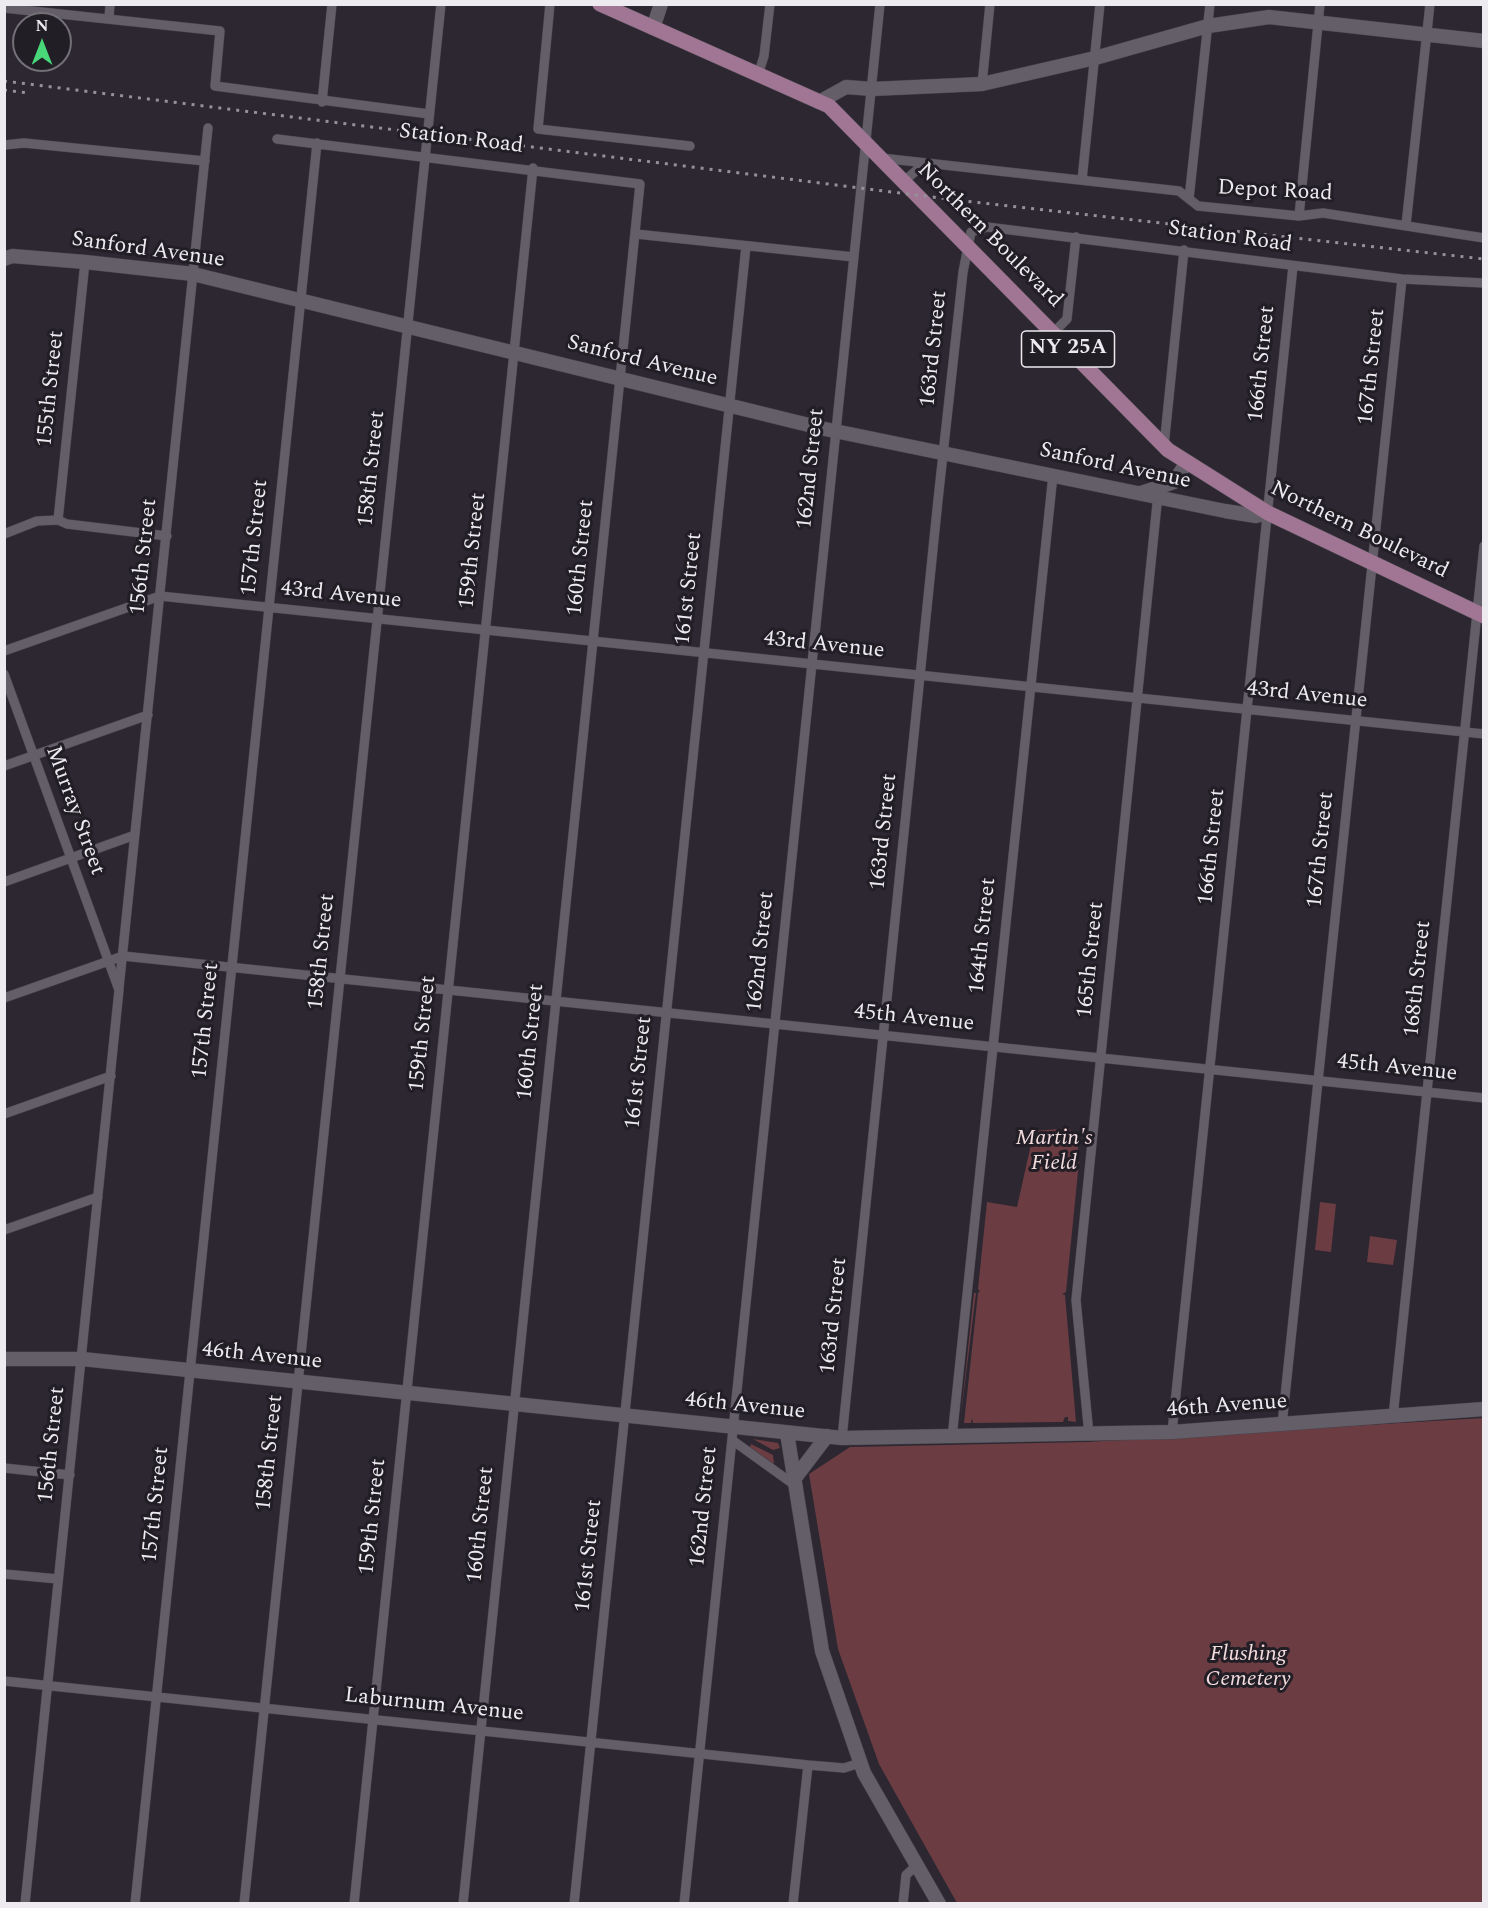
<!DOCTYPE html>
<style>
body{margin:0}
#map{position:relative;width:1488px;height:1908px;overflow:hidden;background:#2c2730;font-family:Spectral,serif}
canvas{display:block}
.frame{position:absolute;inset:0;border:6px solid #edeaf0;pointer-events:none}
.north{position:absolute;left:12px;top:12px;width:60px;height:60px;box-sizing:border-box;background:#221e26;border:2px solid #737077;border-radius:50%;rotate:0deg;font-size:16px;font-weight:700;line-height:24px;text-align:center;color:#edeaf0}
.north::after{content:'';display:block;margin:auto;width:21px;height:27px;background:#48d779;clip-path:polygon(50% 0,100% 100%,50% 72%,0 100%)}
</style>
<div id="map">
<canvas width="1488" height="1908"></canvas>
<div class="frame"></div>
<div class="north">N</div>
</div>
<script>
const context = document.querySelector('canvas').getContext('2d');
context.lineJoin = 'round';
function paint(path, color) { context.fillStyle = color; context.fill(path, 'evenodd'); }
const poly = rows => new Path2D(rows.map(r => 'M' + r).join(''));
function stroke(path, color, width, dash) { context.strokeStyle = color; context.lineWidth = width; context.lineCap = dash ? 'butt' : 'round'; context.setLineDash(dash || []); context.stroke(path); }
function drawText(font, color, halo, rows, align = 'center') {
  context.font = font + ' Spectral,serif'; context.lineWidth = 6; context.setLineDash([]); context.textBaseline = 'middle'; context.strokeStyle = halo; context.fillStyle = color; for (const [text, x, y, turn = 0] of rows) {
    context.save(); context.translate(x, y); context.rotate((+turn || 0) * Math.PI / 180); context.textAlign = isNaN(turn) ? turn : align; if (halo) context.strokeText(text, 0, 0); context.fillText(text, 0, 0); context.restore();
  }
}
paint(poly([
 [1070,1128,1071,1134,1079,1135,1077,1161,1079,1162,1066,1292,1062,1294,1065,1295,1076,1422,1068,1421,1068,1417,1065,1417,1063,1422,973,1423,972,1418,971,1423,964,1423,978,1293,980,1291,978,1289,987,1202,1017,1207,1034,1131],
 [1320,1202,1336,1204,1331,1252,1315,1250],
 [1370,1236,1397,1240,1393,1265,1367,1262],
 [974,1293,976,1293,960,1423],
 [1483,1418,1483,1903,957,1903,879,1764,838,1649,809,1474,850,1447,1086,1442],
 [753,1439,778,1443,780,1448,773,1450],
 [751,1444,773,1455,774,1464,750,1447]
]), '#6b3d43');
const street = poly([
 [550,4,538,129,690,146],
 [4,8,220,31,215,86,429,114],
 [109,18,110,4],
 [758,75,764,56,770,4],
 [982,84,990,4],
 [322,102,332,4],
 [277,139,640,184,463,1904],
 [4,145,24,143,205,161],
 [881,158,1179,191,1198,206,1299,216,1323,213,1484,238],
 [1082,180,1100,4],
 [903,182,925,163],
 [1189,199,1210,4],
 [1299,216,1320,4],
 [1406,225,1430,4],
 [636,234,854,257],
 [1053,333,1067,319,1076,237],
 [1164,446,1184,250],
 [58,520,85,262],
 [4,534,37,521,58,520,67,524,167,536],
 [4,651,160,596,1484,734],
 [4,674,119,990,25,1904],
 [4,766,148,715],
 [4,882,135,835],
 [119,988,208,128],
 [4,998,123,956,1484,1098],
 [4,1114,111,1076],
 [4,1230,98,1197],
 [1393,1417,1484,546],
 [1282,1425,1402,279],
 [1172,1432,1293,266],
 [1089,1435,1076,1300,1158,494],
 [842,1438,938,500,963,272,971,232,987,227,1402,279,1484,283],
 [952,1438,1053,475],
 [732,1440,796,1486],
 [4,1468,70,1475],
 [4,1574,58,1579],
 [4,1681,808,1765,844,1768,860,1763],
 [135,1904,317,143],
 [244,1904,441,4],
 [354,1904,533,168],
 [574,1904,746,246],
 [684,1904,880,4],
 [793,1904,808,1765],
 [903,1904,906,1875,916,1866]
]);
const secondary = poly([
 [653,28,661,4],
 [819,102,846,87,872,89,982,84,1095,58,1208,26,1269,17,1484,41],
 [4,259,12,256,85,262,193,274,825,429,1225,511,1256,516,1268,513],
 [1141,493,1174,482,1187,462],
 [4,1359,82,1359,842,1438,1172,1432,1484,1409],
 [787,1433,822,1651,864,1773,939,1904],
 [795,1478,827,1436]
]);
const primary = poly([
 [600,4,829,106,1168,450,1268,513,1484,616]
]);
stroke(street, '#48444c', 10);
stroke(secondary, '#48444c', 15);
stroke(primary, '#48444c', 16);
stroke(street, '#635e68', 9);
stroke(secondary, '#635e68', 14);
stroke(primary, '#a07694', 15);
stroke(poly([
 [4,81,964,201,1484,259],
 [4,90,28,93]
]), '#959199', 3, [3, 6]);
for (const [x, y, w] of [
 [1068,349,93]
]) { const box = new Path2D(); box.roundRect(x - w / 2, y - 18, w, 36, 4.5); context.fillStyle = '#221e26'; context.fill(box); stroke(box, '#edeaf0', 1.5); }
drawText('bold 21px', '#edeaf0', null, [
 ["NY 25A",1068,349]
]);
drawText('22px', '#edeaf0', '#221e26', [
 ["Station Road",461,140,7],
 ["Depot Road",1275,192,3],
 ["Northern Boulevard",989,236,45],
 ["Station Road",1230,238,8],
 ["Sanford Avenue",148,251,8],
 ["163rd Street",935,349,-84],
 ["Sanford Avenue",642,362,14],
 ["166th Street",1263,364,-84],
 ["167th Street",1373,367,-84],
 ["155th Street",52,389,-84],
 ["Sanford Avenue",1115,467,12],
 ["158th Street",373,469,-84],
 ["162nd Street",812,469,-84],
 ["Northern Boulevard",1359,531,26],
 ["157th Street",256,538,-84],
 ["159th Street",474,551,-84],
 ["156th Street",145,557,-84],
 ["160th Street",582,558,-84],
 ["161st Street",690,589,-84],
 ["43rd Avenue",341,596,6],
 ["43rd Avenue",824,646,6],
 ["43rd Avenue",1307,696,6],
 ["Murray Street",74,811,70],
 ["163rd Street",885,832,-84],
 ["166th Street",1213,847,-84],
 ["167th Street",1322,850,-84],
 ["164th Street",984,936,-84],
 ["158th Street",323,952,-84],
 ["162nd Street",762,952,-84],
 ["165th Street",1092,960,-84],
 ["168th Street",1419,979,-84],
 ["45th Avenue",914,1019,6],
 ["157th Street",207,1021,-84],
 ["159th Street",424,1034,-84],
 ["160th Street",532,1042,-84],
 ["45th Avenue",1397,1069,6],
 ["161st Street",640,1073,-84],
 ["163rd Street",835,1316,-84],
 ["46th Avenue",262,1357,6],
 ["46th Avenue",745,1407,6],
 ["46th Avenue",1227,1407,-4],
 ["156th Street",53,1445,-84],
 ["158th Street",271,1453,-84],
 ["157th Street",157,1505,-84],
 ["162nd Street",705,1507,-84],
 ["159th Street",374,1517,-84],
 ["160th Street",482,1525,-84],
 ["161st Street",590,1556,-84],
 ["Laburnum Avenue",434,1706,6]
]);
drawText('italic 22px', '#f3dcde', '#221e26', [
 ["Martin's",1054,1140],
 ["Field",1054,1165],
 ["Flushing",1248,1656],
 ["Cemetery",1248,1681]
]);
</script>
